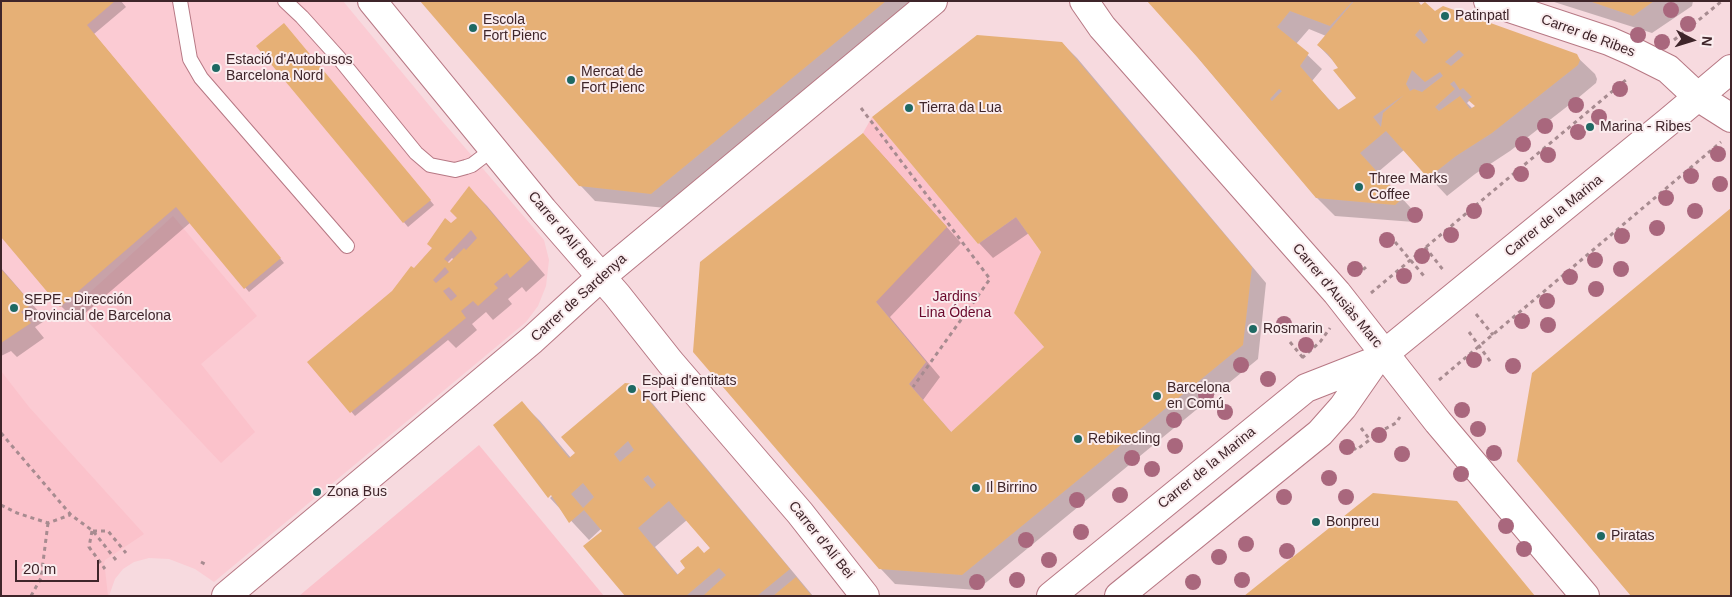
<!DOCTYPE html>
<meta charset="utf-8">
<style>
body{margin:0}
#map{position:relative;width:1732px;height:597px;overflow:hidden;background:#f7dadf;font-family:Helvetica,sans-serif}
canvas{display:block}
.frame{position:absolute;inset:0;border:2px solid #3f252a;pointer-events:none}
.north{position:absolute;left:1667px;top:15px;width:50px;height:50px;-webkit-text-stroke:4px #faecee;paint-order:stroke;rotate:95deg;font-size:14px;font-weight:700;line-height:20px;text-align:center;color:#3f252a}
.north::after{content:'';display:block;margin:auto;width:18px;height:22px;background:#3f252a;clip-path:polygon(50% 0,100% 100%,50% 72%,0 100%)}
.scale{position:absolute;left:15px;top:560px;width:84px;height:22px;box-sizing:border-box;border:2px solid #3f252a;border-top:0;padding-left:6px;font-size:15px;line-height:18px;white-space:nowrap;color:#3f252a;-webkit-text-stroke:4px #faecee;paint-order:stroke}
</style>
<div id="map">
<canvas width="1732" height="597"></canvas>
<div class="frame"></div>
<div class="north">N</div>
<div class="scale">20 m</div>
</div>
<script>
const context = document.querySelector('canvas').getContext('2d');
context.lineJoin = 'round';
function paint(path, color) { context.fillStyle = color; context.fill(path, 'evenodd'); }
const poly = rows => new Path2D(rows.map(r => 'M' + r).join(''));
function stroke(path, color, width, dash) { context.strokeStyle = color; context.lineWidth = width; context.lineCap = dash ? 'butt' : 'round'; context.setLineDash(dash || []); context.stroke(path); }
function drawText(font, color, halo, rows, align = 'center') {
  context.font = font + ' Helvetica,sans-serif'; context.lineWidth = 4; context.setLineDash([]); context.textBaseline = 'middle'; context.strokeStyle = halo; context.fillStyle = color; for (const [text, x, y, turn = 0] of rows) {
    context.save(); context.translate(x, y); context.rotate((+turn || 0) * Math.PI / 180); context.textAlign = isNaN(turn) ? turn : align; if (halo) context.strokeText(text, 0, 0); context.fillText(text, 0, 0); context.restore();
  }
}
paint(poly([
 [1,1,343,1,443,122,544,240,549,260,546,286,538,306,526,322,214,582,195,569,169,559,149,558,134,562,123,569,115,579,109,596,1,596]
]), '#fbcbd3');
paint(poly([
 [872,117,978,244,1016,217,1041,252,1014,313,1044,347,951,432,909,384,926,362,876,302,863,133],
 [173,216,257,316,201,364,255,432,221,463,74,307],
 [1,371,29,407,144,534,105,560,103,566,105,569,108,596,1,596],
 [479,445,604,596,299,596]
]), '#fbc2cb');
paint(poly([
 [1,1,121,1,126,7,94,34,284,263,249,292,191,222,76,321,61,306],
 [422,1,918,1,666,208,595,201,580,185],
 [1150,1,1416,1,1421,7,1435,13,1576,56,1595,74,1597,79,1596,83,1578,98,1510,151,1475,174,1447,196,1404,150,1378,172,1420,218,1414,222,1335,216,1316,197],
 [1309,29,1326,36,1318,45,1340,68,1358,98,1339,110,1312,81,1322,69,1296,44],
 [1470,100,1477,106,1473,109,1467,103],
 [1551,1,1693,1,1692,6,1652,33],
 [288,29,434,205,408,227,258,46],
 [1062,43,1077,58,1266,283,1258,359,977,590,895,584,880,568,695,351,878,150,961,243,890,317,940,377,923,400,952,433,1045,347,1042,252,1029,233,993,258,979,243],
 [469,188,487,206,545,275,526,292,522,287,508,299,512,304,493,320,486,312,472,324,477,330,456,348,448,340,355,416,309,362,393,292,414,270,459,218],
 [452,258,454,260,448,266,446,264],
 [1,268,46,320,35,327,44,338,17,357,11,351,1,356],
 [634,385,653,404,813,596,626,596,604,531,602,528,589,540,550,498,556,492,549,495,549,497,522,403,540,421,571,458],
 [687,520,711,549,679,576,655,547]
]), '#0003');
paint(poly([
 [1,1,115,1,87,25,281,258,244,289,176,207,60,307,1,237],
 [420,1,886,1,651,194,579,186],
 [1147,1,1353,1,1330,26,1290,11,1277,27,1309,53,1300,66,1338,110,1356,98,1333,70,1338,68,1328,54,1317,45,1354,1,1418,1,1421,5,1425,2,1435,11,1443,6,1577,54,1580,60,1578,65,1559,80,1492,133,1456,156,1428,178,1386,131,1360,153,1402,199,1395,205,1316,198,1198,58],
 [1420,29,1428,40,1424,44,1415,35],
 [1459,50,1464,55,1451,66,1445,62],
 [1412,70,1425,82,1440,72,1443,76,1422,92,1414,89,1410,91,1406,84],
 [1454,81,1460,90,1463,88,1472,97,1468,100,1475,106,1470,109,1460,96,1439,111,1435,107,1455,89,1450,84],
 [1279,89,1282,91,1272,101,1270,99],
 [1404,95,1383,113,1381,127,1373,117],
 [1589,1,1654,1,1633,16],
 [284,23,431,200,403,223,256,46],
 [977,35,1062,42,1252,267,1243,345,962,575,879,569,693,352,700,262,863,133,947,227,876,302,926,362,909,384,951,432,1044,347,1014,313,1041,252,1016,217,978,244,872,117],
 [469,186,531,259,510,278,507,273,494,284,498,288,478,306,473,301,461,311,466,318,350,413,307,362,392,291,411,266,414,268,432,248,427,244,445,218,451,223,457,218,450,211],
 [471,230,477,238,466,250,464,248,449,263,444,259],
 [445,267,449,272,436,283,433,280],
 [449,287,457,296,451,301,443,291],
 [1731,208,1731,596,1631,596,1517,461,1532,373],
 [1,269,32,304,21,312,31,323,1,343],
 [625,383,635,384,790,569,757,596,705,596,704,595,726,575,719,568,686,596,625,596,583,546,602,531,584,510,569,523,551,495,548,498,493,425,522,401,569,458,575,453,561,437],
 [628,441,634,450,620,462,614,454],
 [648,475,656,485,652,489,643,479],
 [583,483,594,497,583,508,571,494],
 [669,501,710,548,704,553,698,546,680,561,685,568,677,575,638,528],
 [1373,493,1457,501,1535,596,1244,596],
 [796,577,812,596,773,596]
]), '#e6b076');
const service = poly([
 [180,1,190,59,201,78,347,246],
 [285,1,302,17,338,57,416,153,430,165,455,170,466,167,472,165,493,149]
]);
const minor = poly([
 [372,1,543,210,617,295,670,362,800,513,865,596],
 [1084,1,1102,27,1337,293,1438,422,1585,596],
 [1488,1,1609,41,1634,52,1668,69,1698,97,1731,118]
]);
const tertiary = poly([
 [226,596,532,340,601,277,933,1],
 [1051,596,1306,388,1375,361,1384,354,1668,122,1731,69],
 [1119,596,1320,433,1343,407,1375,361]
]);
stroke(service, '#b77884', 16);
stroke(minor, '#b77884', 30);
stroke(tertiary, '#b77884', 30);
stroke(poly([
 [1674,40,1722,1],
 [861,108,990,279,913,387],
 [1395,242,1424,276],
 [1425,247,1444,271],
 [1357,275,1366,267],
 [1371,293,1627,79],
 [1476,314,1493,335],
 [1469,332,1492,364],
 [1290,342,1304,359],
 [1302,358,1320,342,1330,328],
 [1439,380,1721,142],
 [1361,428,1370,440],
 [1,433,71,515,93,531,116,560],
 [1348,441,1356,450,1383,430,1396,423,1400,417],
 [1,505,17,513,48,523,70,515],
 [92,531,89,547,105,569],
 [93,531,108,531,126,553],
 [201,562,205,564],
 [31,596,41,578,48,523]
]), '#a78b90', 3, [4, 4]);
stroke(service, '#fff', 14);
stroke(minor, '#fff', 28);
stroke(tertiary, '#fff', 28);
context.fillStyle = '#a9677d';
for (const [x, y] of [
 [1671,10],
 [1688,24],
 [1638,35],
 [1662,42],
 [1620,89],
 [1576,105],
 [1599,117],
 [1545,126],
 [1578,132],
 [1523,144],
 [1718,154],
 [1548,155],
 [1487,171],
 [1521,174],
 [1691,176],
 [1720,184],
 [1666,198],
 [1474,211],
 [1695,211],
 [1415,215],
 [1657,228],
 [1451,235],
 [1622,236],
 [1387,240],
 [1422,256],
 [1595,260],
 [1355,269],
 [1621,269],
 [1404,276],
 [1570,277],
 [1596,289],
 [1547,301],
 [1522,321],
 [1284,324],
 [1548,325],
 [1306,345],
 [1474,360],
 [1241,365],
 [1513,366],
 [1268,379],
 [1206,395],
 [1462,410],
 [1225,412],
 [1174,420],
 [1478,429],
 [1379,435],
 [1175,446],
 [1347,447],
 [1494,453],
 [1402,454],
 [1132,458],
 [1152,469],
 [1461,474],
 [1329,478],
 [1120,495],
 [1284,497],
 [1346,497],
 [1077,500],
 [1506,526],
 [1081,532],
 [1026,540],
 [1246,544],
 [1524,549],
 [1287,551],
 [1219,557],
 [1049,560],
 [1017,580],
 [1242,580],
 [977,582],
 [1193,582]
]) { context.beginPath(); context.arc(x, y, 8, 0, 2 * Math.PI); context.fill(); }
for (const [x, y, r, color] of [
 [1445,16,5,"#1e6963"],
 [473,28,5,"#1e6963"],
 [216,68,5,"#1e6963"],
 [571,80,5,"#1e6963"],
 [909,108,5,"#1e6963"],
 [1590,127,5,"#1e6963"],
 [1359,187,5,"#1e6963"],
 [14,308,5,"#1e6963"],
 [1253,329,5,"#1e6963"],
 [632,389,5,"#1e6963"],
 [1157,396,5,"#1e6963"],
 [1078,439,5,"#1e6963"],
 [976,488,5,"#1e6963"],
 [317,492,5,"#1e6963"],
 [1316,522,5,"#1e6963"],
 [1601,536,5,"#1e6963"]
]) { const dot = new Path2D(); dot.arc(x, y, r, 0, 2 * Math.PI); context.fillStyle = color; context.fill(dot); stroke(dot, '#faecee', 2); }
drawText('14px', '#3f252a', '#faecee', [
 ["Patinpatl",1455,16],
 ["Escola",483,20],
 ["Fort Pienc",483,36],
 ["Estació d'Autobusos",226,60],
 ["Barcelona Nord",226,76],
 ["Mercat de",581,72],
 ["Fort Pienc",581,88],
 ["Tierra da Lua",919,108],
 ["Marina - Ribes",1600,127],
 ["Three Marks",1369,179],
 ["Coffee",1369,195],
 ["SEPE - Dirección",24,300],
 ["Provincial de Barcelona",24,316],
 ["Rosmarin",1263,329],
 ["Espai d'entitats",642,381],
 ["Fort Pienc",642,397],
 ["Barcelona",1167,388],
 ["en Comú",1167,404],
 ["Rebikecling",1088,439],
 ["Il Birrino",986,488],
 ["Zona Bus",327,492],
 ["Bonpreu",1326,522],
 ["Piratas",1611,536]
], 'left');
drawText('14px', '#3f252a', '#faecee', [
 ["Carrer de Ribes",1588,36,20],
 ["Carrer de la Marina",1554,216,-39],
 ["Carrer d'Alí Bei",561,230,50],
 ["Carrer d'Ausiàs Marc",1337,296,50],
 ["Carrer de Sardenya",579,298,-42],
 ["Carrer de la Marina",1207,468,-39],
 ["Carrer d'Alí Bei",821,540,51]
]);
drawText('14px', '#69092c', '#faecee', [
 ["Jardins",955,297],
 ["Lina Ódena",955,313]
]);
</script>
